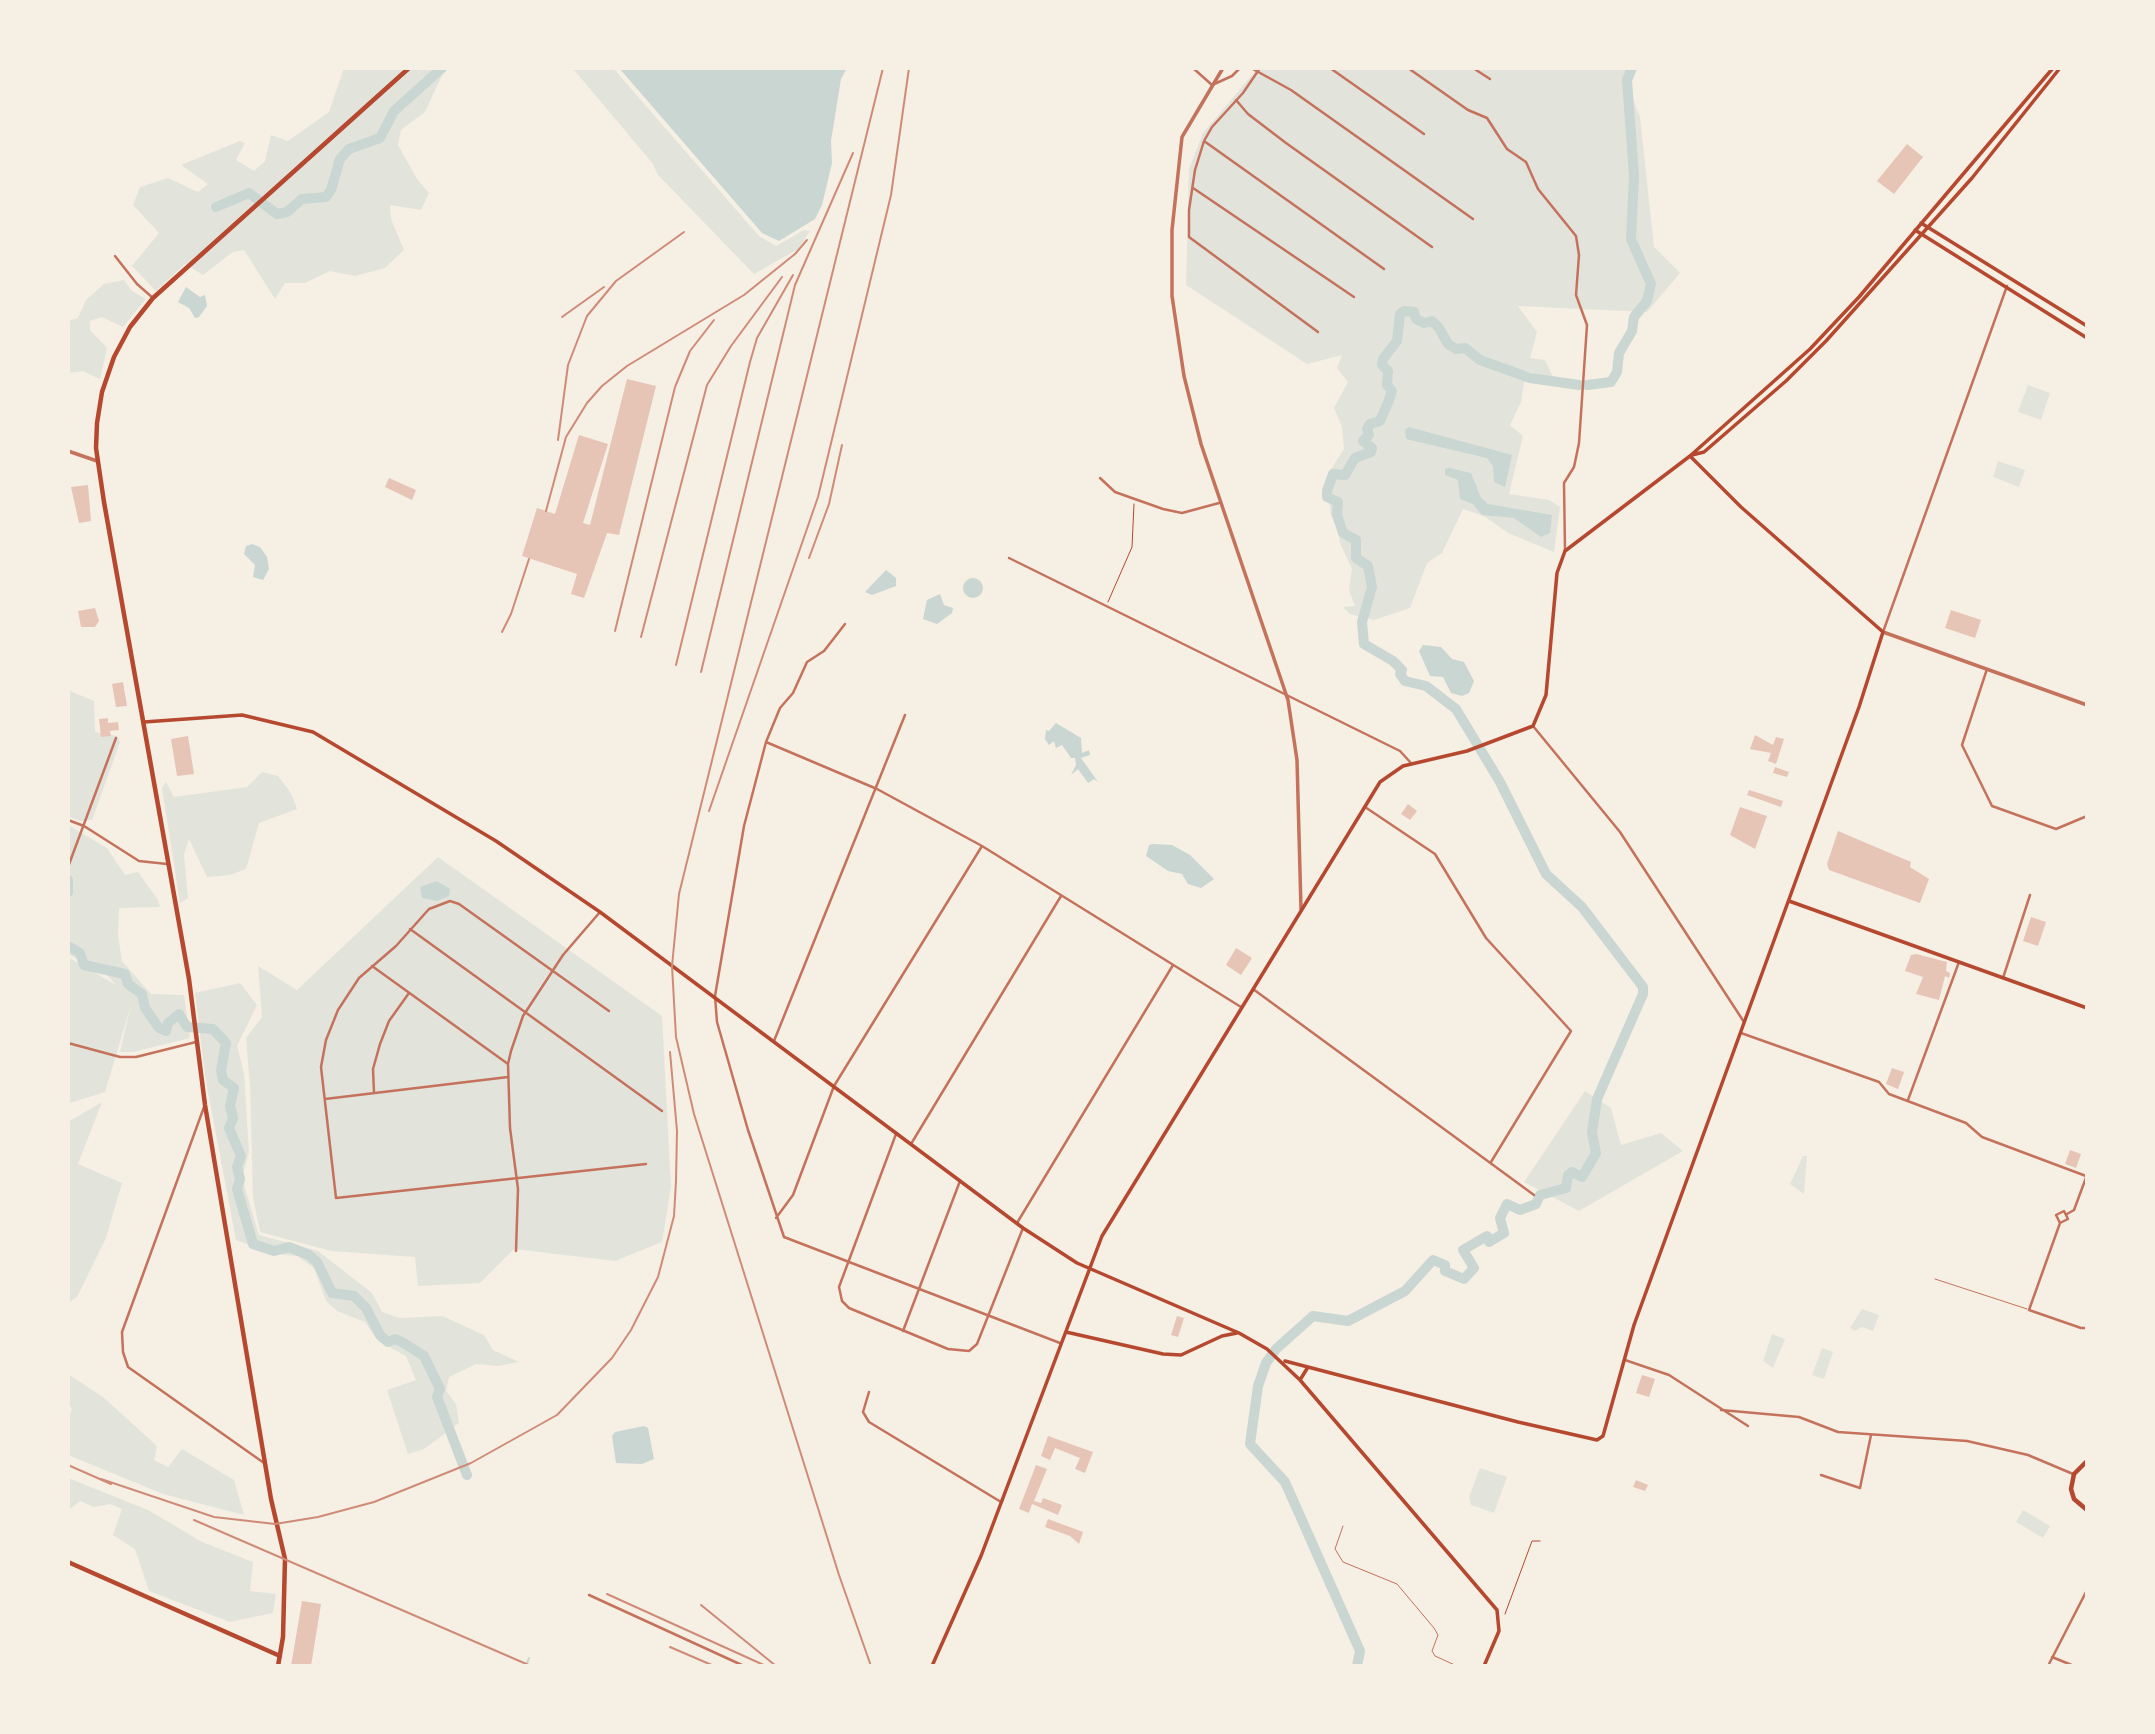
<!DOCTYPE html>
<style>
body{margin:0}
#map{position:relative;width:2155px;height:1734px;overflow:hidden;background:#f6efe4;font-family:"PT Sans",sans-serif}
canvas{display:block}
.frame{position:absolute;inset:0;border:70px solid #f6efe4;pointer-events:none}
</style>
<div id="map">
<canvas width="2155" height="1734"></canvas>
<div class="frame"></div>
</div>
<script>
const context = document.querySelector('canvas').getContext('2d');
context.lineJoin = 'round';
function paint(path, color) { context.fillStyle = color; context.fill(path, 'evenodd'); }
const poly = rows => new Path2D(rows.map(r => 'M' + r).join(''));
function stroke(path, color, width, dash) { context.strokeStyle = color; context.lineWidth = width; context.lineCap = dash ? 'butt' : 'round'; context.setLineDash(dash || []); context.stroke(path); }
paint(poly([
 [344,68,449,68,443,73,425,112,401,130,398,145,417,179,429,193,421,210,390,205,391,219,404,250,385,268,355,276,330,271,305,283,285,283,275,299,244,250,233,252,203,275,185,264,156,291,132,266,159,233,133,205,140,187,168,178,198,192,208,184,181,165,240,141,245,143,236,160,254,171,265,161,271,135,288,141,329,112],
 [564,68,613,68,759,236,776,246,804,230,810,231,798,249,754,274,658,175,653,164,575,71],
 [1258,68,1627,68,1624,77,1640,117,1654,247,1680,273,1647,312,1518,306,1537,332,1530,358,1545,360,1554,379,1526,371,1521,402,1510,425,1523,436,1509,494,1549,500,1560,507,1554,552,1508,533,1484,516,1463,509,1442,553,1427,563,1410,608,1374,620,1350,614,1343,607,1355,606,1349,590,1352,569,1340,543,1338,524,1331,516,1328,490,1331,469,1344,449,1342,427,1334,408,1348,382,1337,368,1342,355,1307,364,1186,285,1189,169,1203,133],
 [124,280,132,291,146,299,123,327,102,317,90,321,90,330,107,348,100,379,83,371,68,373,68,321,78,318,86,300,104,284],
 [2028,385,2050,393,2041,420,2018,412],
 [1998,461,2025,470,2019,487,1993,477],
 [68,690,94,701,95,732,117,736,120,742,92,820,80,821,68,816],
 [262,772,278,776,291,793,297,809,259,823,246,869,230,875,207,877,189,839,184,854,188,898,180,903,162,788,166,782,174,797,247,787],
 [68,825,107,848,125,875,138,872,158,900,160,907,119,908,118,936,122,961,151,994,184,995,190,1038,133,1052,120,1052,131,1005,105,1092,70,1103,68,1108,68,957,116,985,108,976,68,954],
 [438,857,662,1016,671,1187,662,1242,615,1261,514,1249,480,1283,418,1286,415,1257,331,1251,260,1232,253,1198,250,1086,246,1038,262,1017,258,966,297,990],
 [240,983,257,1005,237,1046,244,1073,249,1152,242,1178,259,1235,318,1251,372,1293,382,1312,399,1318,442,1316,484,1335,493,1350,519,1362,498,1366,476,1364,449,1377,446,1391,456,1404,459,1423,424,1449,408,1454,387,1390,416,1380,406,1356,378,1341,365,1322,337,1311,326,1301,314,1268,297,1256,273,1254,236,1240,205,1076,195,993],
 [1585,1091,1611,1108,1621,1145,1661,1133,1683,1151,1579,1211,1524,1182],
 [102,1102,78,1164,122,1183,106,1238,77,1297,68,1303,68,1122],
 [1803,1156,1807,1156,1804,1194,1790,1184],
 [1862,1309,1879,1315,1873,1331,1862,1327,1854,1331,1850,1328],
 [1772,1334,1785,1339,1773,1368,1763,1361],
 [1822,1348,1833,1352,1824,1379,1812,1375],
 [68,1374,103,1397,157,1446,154,1460,168,1467,182,1449,234,1480,244,1515,163,1494,68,1455,68,1421,72,1408,68,1405],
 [1480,1468,1507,1477,1494,1513,1471,1505,1469,1497],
 [68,1478,148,1510,202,1542,253,1562,250,1591,276,1594,273,1613,230,1622,149,1591,135,1549,113,1535,122,1509,110,1504,94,1507,80,1501,69,1510],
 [2023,1510,2050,1526,2043,1538,2016,1522]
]), '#e2e4dc');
paint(poly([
 [619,68,847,68,841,79,831,141,832,163,822,205,815,219,779,241,762,233],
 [186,287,200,297,205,295,207,306,199,317,195,318,189,308,178,302],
 [1409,427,1512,455,1505,487,1494,482,1493,466,1487,458,1406,439,1405,430],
 [1449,468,1471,473,1481,498,1488,504,1552,515,1550,533,1541,537,1514,518,1482,515,1473,504,1460,499,1458,480,1445,475,1445,469],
 [252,544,260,547,267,557,269,569,263,580,253,577,255,565,244,554,246,546],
 [886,570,896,578,896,586,872,595,865,592],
 '963 588a10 10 0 1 1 20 0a10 10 0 1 1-20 0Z',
 [940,594,944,605,953,608,952,613,937,624,923,619,927,600],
 [1423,645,1441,647,1452,659,1464,662,1474,681,1469,693,1462,696,1451,693,1443,677,1430,676,1419,651],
 [1056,723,1081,738,1082,753,1089,750,1090,755,1081,758,1098,782,1094,779,1088,783,1078,769,1071,775,1076,765,1075,758,1071,758,1062,745,1056,748,1054,741,1049,745,1045,739,1046,730,1049,731],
 [1153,844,1172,845,1190,855,1214,879,1201,888,1188,884,1182,874,1168,871,1146,856,1149,845],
 [437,881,450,889,449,896,437,901,422,898,420,887],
 [644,1426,648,1428,654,1459,642,1464,616,1463,612,1436,615,1432]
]), '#c9d6d2');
stroke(poly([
 [526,1666,529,1658]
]), '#c9d6d2', 2);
stroke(poly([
 [216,207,249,193,277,214,287,212,302,199,326,197,331,190,340,159,349,149,380,138,394,111,442,68],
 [1587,385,1611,382,1617,372,1619,353,1632,331,1634,317,1647,301,1651,284,1631,239,1634,176,1627,80,1632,68],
 [68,880,68,892],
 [68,946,80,953,84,965,125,974,128,984,142,994,145,1008,159,1028,166,1031,168,1023,179,1014,187,1027,213,1029,226,1043,221,1070,223,1080,234,1088,230,1106,233,1118,229,1128,241,1156,237,1167,240,1179,237,1189,253,1244,274,1251,289,1247,309,1255,317,1262,332,1293,354,1296,366,1308,380,1335,388,1342,395,1339,402,1342,424,1356,440,1389,437,1397,467,1475],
 [1357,1666,1360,1651,1285,1482,1250,1444,1258,1386,1266,1363,1276,1349,1313,1316,1348,1321,1405,1291,1433,1260,1445,1265,1445,1271,1464,1279,1474,1268,1463,1250,1487,1236,1489,1242,1504,1233,1500,1218,1507,1204,1520,1210,1536,1204,1540,1195,1566,1188,1568,1175,1572,1172,1582,1177,1596,1153,1592,1133,1597,1099,1643,994,1643,987,1582,907,1546,874,1500,782,1456,709,1426,686,1405,681,1400,674,1402,670,1393,661,1364,644,1362,622,1372,587,1368,566,1356,558,1356,540,1343,533,1337,515,1338,502,1327,497,1327,491,1333,474,1345,475,1355,458,1371,452,1372,448,1363,441,1369,435,1367,429,1370,424,1380,421,1389,400,1392,391,1387,385,1388,371,1382,365,1383,359,1397,341,1400,314,1404,311,1414,312,1416,319,1424,323,1432,321,1439,328,1448,344,1456,349,1465,348,1480,360,1530,378,1579,385]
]), '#c9d6d2', 10);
paint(poly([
 [1907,144,1923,157,1894,194,1877,181],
 [627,379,656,386,619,535,607,533,584,598,571,594,577,574,522,556,537,508,555,514,579,435,608,444,583,523,590,525],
 [389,478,416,490,412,500,385,487],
 [88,485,91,521,79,523,71,487],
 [95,608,99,621,95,627,81,627,78,611],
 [1951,610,1981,620,1975,638,1945,628],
 [123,682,127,706,116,707,112,684],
 [108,718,108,723,118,722,119,730,110,731,111,736,101,737,99,719],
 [1755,735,1773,745,1776,737,1784,739,1776,764,1768,761,1771,753,1750,749],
 [188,736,194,774,177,776,171,739],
 [1775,767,1789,772,1787,777,1773,773],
 [1749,790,1783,801,1781,807,1747,795],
 [1408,804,1417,811,1410,820,1401,814],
 [1740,807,1767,816,1755,849,1730,835],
 [1838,831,1911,862,1910,867,1929,879,1920,903,1829,870,1827,864],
 [2031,917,2046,922,2038,946,2023,941],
 [1236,948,1252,958,1241,975,1226,965],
 [1916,954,1947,962,1946,971,1950,973,1949,978,1945,976,1939,1000,1916,994,1923,977,1905,971,1911,955],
 [1892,1068,1904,1072,1898,1089,1886,1084],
 [2070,1150,2081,1154,2076,1168,2065,1164],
 [1177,1316,1184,1318,1178,1337,1171,1335],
 [1642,1375,1655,1379,1649,1397,1636,1393],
 [1048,1436,1093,1452,1085,1473,1075,1469,1080,1458,1055,1448,1050,1460,1041,1456],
 [1036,1465,1047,1469,1034,1501,1041,1503,1043,1498,1062,1505,1058,1515,1032,1504,1029,1513,1019,1509],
 [1636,1480,1648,1485,1645,1491,1633,1487],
 [1048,1519,1083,1532,1079,1544,1070,1536,1045,1527],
 [302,1601,321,1604,311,1666,291,1666]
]), '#e6c5b7');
stroke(poly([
 [1108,602,1132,547,1134,504],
 [1505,1614,1532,1541,1540,1541]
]), '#b5482f', 1);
stroke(poly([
 [1935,1279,2027,1309],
 [1343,1526,1335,1549,1343,1562,1397,1584,1434,1628,1438,1635,1432,1651,1435,1656,1457,1666]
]), '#c5725c', 1);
stroke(poly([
 [1193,68,1212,85,1232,76,1240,68],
 [1251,68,1291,90,1473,219],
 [1260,68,1243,93,1212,127,1204,141,1195,170,1189,210,1189,237,1318,332],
 [1330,68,1424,134],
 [1408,68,1468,110,1487,118,1507,149,1526,162,1538,189,1576,236,1579,255,1576,295,1587,325,1579,443,1574,467,1564,483,1565,551],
 [1473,68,1490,79],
 [1236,100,1248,114,1286,143,1432,247],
 [1204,141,1384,269],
 [1193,188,1354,297],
 [115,256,137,284,153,298],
 [1100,478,1115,492,1163,509,1182,513,1219,503],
 [1009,558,1400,751,1411,763],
 [845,624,824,651,807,662,793,693,780,708,766,742,744,826,715,996,717,1022,748,1130,784,1237,1060,1343],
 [1883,632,2007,286],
 [1987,669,1962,745,1992,806,2056,829,2087,816],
 [1533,726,1620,832,1744,1022],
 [766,742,877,789,982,846,1241,1007],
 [1365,807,1435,854,1486,938,1571,1031,1491,1162],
 [68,820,84,826,139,861,167,864],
 [68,867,116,738],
 [410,929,662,1111],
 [372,966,508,1064],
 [2003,978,2030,895],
 [1253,989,1534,1195],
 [609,1011,459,904,450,901,429,909,396,946,359,978,338,1010,326,1040,321,1067,336,1198,646,1164],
 [1741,1033,1879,1082,1889,1094,1966,1123,1982,1137,2086,1176],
 [774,1041,905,715],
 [68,1043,120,1057,136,1057,196,1042],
 [374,1093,373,1069,380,1044,389,1021,409,993],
 [325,1099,508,1077],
 [1908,1100,1959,962],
 [204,1107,122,1332,123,1352,128,1367,264,1463],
 [896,1134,839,1287,842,1301,849,1308,948,1349,969,1351,977,1344,1023,1228],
 [911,1144,1061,896],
 [2067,1214,2074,1210,2087,1175],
 [776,1218,793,1195,834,1086,982,846],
 [1017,1223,1173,965],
 [2060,1223,2056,1215,2064,1211,2068,1219,2060,1223,2029,1310,2081,1328,2087,1328],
 [516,1251,518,1189,510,1128,508,1064,511,1051,523,1016,563,955,600,912],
 [903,1331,960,1181],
 [1625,1360,1669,1375,1748,1426],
 [869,1392,863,1412,869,1422,1001,1502],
 [1721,1410,1799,1417,1838,1432,1967,1441,2028,1455,2073,1474],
 [1821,1475,1860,1488,1871,1435],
 [589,1595,744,1666],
 [2052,1657,2074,1666],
 [2048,1666,2087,1590]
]), '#c5725c', 2.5);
stroke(poly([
 [1223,68,1182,137,1172,230,1172,296,1184,376,1201,444,1288,700,1297,760,1301,909],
 [68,451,97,461],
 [1883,632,2087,705]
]), '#c5725c', 3.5);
stroke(poly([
 [1921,223,2087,326],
 [1915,230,2087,338],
 [1692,455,1704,452,1786,381,1826,341,1972,178,2060,68],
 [144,722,242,715,313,732,496,841,600,912,1023,1228,1077,1263,1239,1333,1267,1349,1300,1380,1497,1610,1499,1631,1484,1666],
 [1789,901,2087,1008],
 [1066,1332,1163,1354,1181,1355,1222,1336,1237,1333],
 [1285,1361,1518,1422,1597,1440,1603,1436,1634,1325,1859,707,1883,632,1741,507,1690,456],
 [1300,1380,1308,1367],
 [932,1666,981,1556,1102,1236,1380,782,1403,766,1467,751,1533,726,1546,695,1557,573,1565,551,1690,456,1810,349,1859,297,2053,68]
]), '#b5482f', 3.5);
stroke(poly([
 [2087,1461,2074,1474,2071,1489,2074,1499,2087,1510],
 [68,1562,280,1656],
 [278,1666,283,1637,285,1559,271,1499,205,1105,189,979,104,502,96,448,97,423,102,392,114,357,130,327,153,298,409,68]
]), '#b5482f', 4.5);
stroke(poly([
 [562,317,604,287],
 [558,440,568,365,587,316,616,281,684,232],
 [546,511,566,437,587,403,602,386,627,366,744,295,795,254,807,240],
 [809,558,829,504,842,445],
 [615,631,675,387,690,351,714,320],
 [502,632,511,614,529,559],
 [641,637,707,385,731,346,782,277],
 [676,665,750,362,757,338,793,275],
 [701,672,795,285,853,153],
 [709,811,818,497,891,195,909,68],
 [68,1465,111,1484],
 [101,1479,214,1517,275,1524,318,1517,374,1502,471,1463,557,1415,612,1358,631,1330,658,1277,674,1216,676,1181,677,1131,670,1052],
 [194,1520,531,1666],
 [607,1594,766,1666],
 [701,1605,776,1666],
 [670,1647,714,1666],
 [871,1666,839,1575,694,1114,676,1037,672,966,679,894,883,68]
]), '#cf8b77', 2);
</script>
